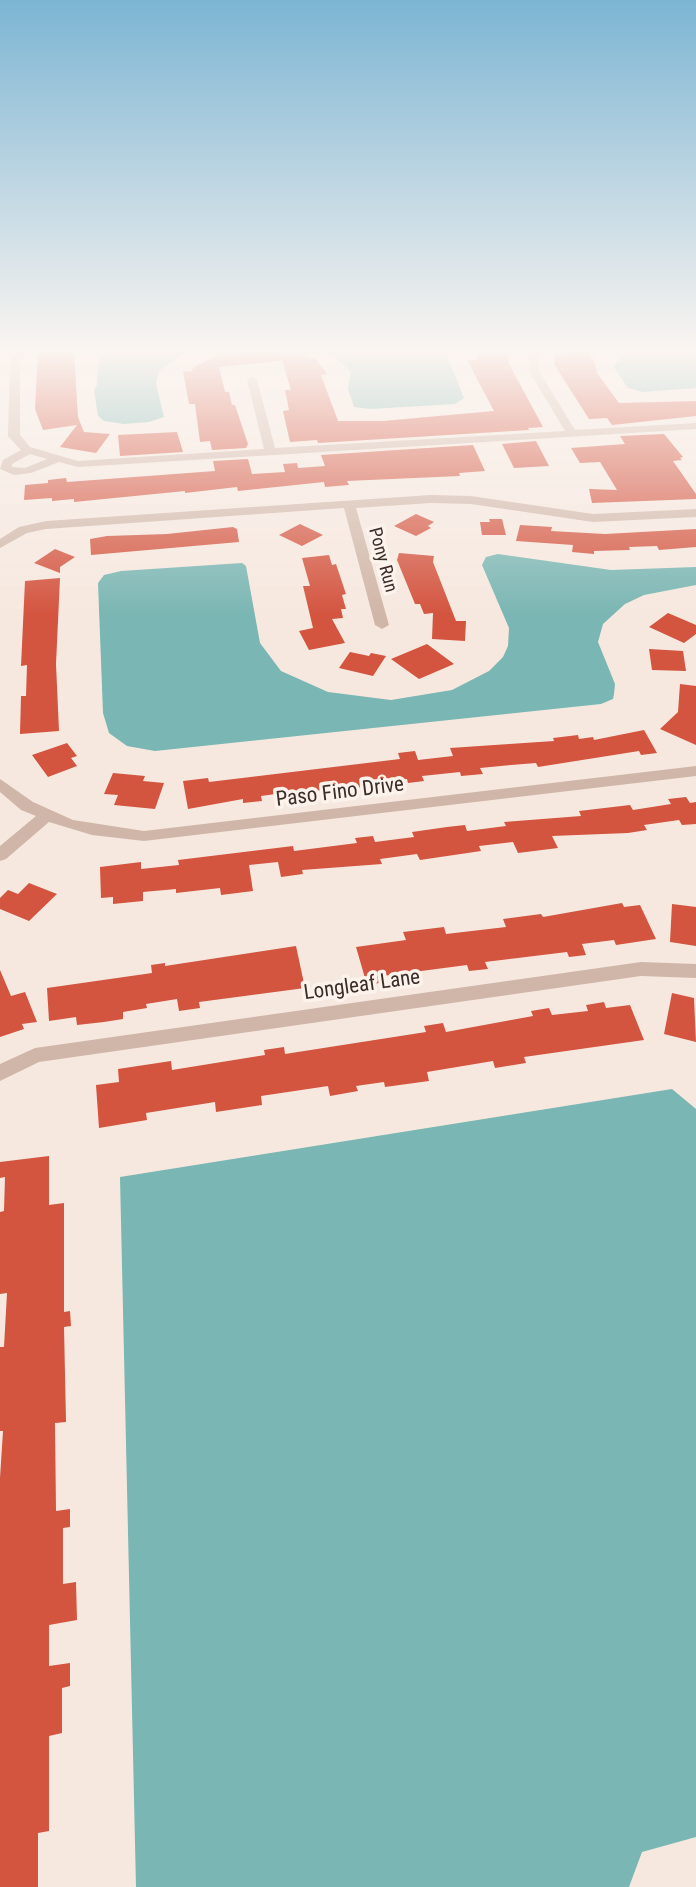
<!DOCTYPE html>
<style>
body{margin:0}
canvas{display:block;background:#f6e8df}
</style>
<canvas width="696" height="1887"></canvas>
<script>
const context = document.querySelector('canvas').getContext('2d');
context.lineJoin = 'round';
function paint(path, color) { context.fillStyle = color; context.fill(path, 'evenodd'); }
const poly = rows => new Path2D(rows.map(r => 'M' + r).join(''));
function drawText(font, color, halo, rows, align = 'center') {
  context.font = font + ' "Roboto Condensed",sans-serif'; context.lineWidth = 7; context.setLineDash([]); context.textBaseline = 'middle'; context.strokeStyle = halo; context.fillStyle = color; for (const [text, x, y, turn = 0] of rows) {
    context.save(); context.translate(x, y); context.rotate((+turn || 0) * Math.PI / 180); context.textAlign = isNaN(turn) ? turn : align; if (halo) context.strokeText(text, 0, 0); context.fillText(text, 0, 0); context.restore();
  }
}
paint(poly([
 [105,351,187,351,159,371,156,384,164,417,149,422,124,424,104,421,98,416,94,390,97,385,98,364],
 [329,351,445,351,464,398,455,404,370,409,354,407,348,389,351,372],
 [627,351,696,351,696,388,643,392,628,388,613,366],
 [498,554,611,570,696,567,696,585,644,595,625,604,603,624,598,642,615,684,614,694,613,699,601,704,155,751,127,746,109,733,103,713,98,583,104,575,121,571,242,563,246,566,260,643,281,671,328,692,391,700,452,690,489,671,503,657,508,646,509,628,482,565,486,557],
 [672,1089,696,1109,696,1837,642,1852,629,1887,136,1887,120,1177]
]), '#7ab6b3');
paint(poly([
 [38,351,74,351,78,417,84,432,110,434,96,453,60,447,77,425,43,430,35,409],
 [244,351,280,351,316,359,327,374,321,375,338,421,383,421,494,411,467,360,477,360,477,353,508,353,509,364,543,427,528,428,529,430,318,443,317,440,290,442,283,411,289,410,285,390,291,390,281,357,281,361,219,367,225,392,229,392,232,405,235,405,248,444,246,448,212,450,210,441,200,442,195,404,189,404,183,371,191,372,194,367,225,352,238,355],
 [567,351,592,351,590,359,594,359,597,373,619,403,696,401,696,416,612,425,607,418,589,419,554,364,556,354,566,355],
 [177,432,183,452,120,456,118,435],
 [664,434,683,457,680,458,682,460,673,461,696,494,696,499,592,503,589,489,617,490,600,462,580,463,571,448,625,444,620,436],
 [536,441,549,466,514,468,502,444],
 [473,445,485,471,459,473,460,476,347,481,349,485,325,487,324,482,238,491,237,487,185,493,185,491,74,502,74,499,52,501,52,498,24,500,25,485,48,483,48,480,66,478,67,482,215,471,213,461,248,459,252,474,285,472,283,464,297,463,298,468,325,466,321,455],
 [416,514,434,522,428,526,431,528,416,536,394,526],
 [489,519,502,519,506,535,482,535,480,522,490,522],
 [300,524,323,535,302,546,279,535],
 [520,525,552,527,551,531,605,534,696,529,696,547,659,550,657,546,629,547,630,550,594,551,594,554,572,552,573,545,516,541],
 [233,527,237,529,239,542,91,555,90,539,107,536,167,534],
 [55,549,75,557,60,567,60,573,34,563],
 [399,553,434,556,433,562,456,621,466,621,465,641,432,639,433,613,424,614,420,604,415,604,397,560],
 [329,555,332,565,336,564,346,594,342,595,346,609,341,609,343,618,332,619,345,643,309,650,299,631,313,628,303,586,310,586,302,558],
 [60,578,56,664,59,731,20,734,21,696,26,696,27,665,21,666,25,581],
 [668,613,696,625,696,634,684,643,649,627],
 [427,644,454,664,419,679,391,659],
 [649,649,683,651,686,671,652,670],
 [350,652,369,656,371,653,386,656,373,676,339,668],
 [680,684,696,686,696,745,660,729,678,712],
 [644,730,657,753,641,755,639,751,538,767,536,763,511,765,480,768,483,774,461,776,460,772,422,776,424,781,408,783,407,779,370,783,371,787,283,793,261,796,262,801,243,803,243,799,188,809,183,781,208,778,209,782,400,759,398,753,415,751,418,760,453,756,450,748,554,741,553,738,578,735,579,739,593,737,594,740],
 [67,743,77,756,71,758,77,766,48,777,32,755],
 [113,773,145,776,143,781,164,783,155,809,114,805,118,795,104,794],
 [686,797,690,803,696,802,696,824,682,825,679,820,644,825,647,830,628,833,552,836,558,848,518,853,513,842,479,846,481,851,420,860,417,854,380,859,382,864,302,870,303,874,281,877,278,862,249,865,253,891,221,895,220,888,176,893,176,889,143,892,143,901,113,904,113,897,101,898,100,867,141,862,141,869,179,865,178,860,293,846,294,851,357,843,355,838,373,836,375,842,414,837,412,832,447,827,465,825,467,831,506,826,504,822,581,816,579,811,630,805,633,810,671,804,668,799],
 [29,883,57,894,29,921,0,909,0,898,8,890,18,894],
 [622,903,624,907,640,905,656,939,616,945,614,940,582,944,586,955,569,957,567,952,485,962,488,969,469,971,467,965,383,976,385,982,367,985,356,947,406,940,403,932,444,927,446,934,506,927,503,919,541,914,543,917],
 [672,904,696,907,696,946,670,942],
 [296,946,305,988,199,1002,200,1008,179,1011,177,999,146,1004,147,1008,123,1012,123,1019,104,1022,77,1025,76,1017,49,1021,47,988,152,973,151,965,165,963,165,966],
 [0,970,11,996,25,992,37,1022,22,1024,24,1029,0,1037],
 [672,993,694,998,696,1042,664,1034],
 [604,1002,606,1008,630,1005,644,1040,524,1057,526,1063,495,1068,493,1061,427,1072,429,1081,385,1087,384,1082,356,1086,358,1091,330,1096,328,1086,261,1096,262,1105,216,1112,215,1102,146,1113,147,1120,99,1128,96,1085,119,1082,118,1069,171,1061,172,1070,265,1055,264,1050,284,1047,285,1054,426,1032,424,1026,443,1023,446,1032,533,1016,531,1011,549,1008,552,1015,588,1011,586,1005],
 [49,1156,49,1205,64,1203,64,1312,70,1311,71,1326,64,1327,66,1422,55,1423,56,1511,70,1509,70,1527,63,1528,63,1584,76,1582,77,1620,49,1625,49,1666,70,1663,70,1686,62,1688,62,1733,49,1736,49,1831,38,1833,38,1887,0,1887,0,1478,3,1431,0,1431,0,1347,4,1347,7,1293,0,1294,0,1212,4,1211,5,1177,0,1178,0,1162]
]), '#d3543f');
paint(poly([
 [17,351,27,351,20,362,20,435,30,447,78,461,264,449,247,380,252,377,257,380,275,448,565,431,529,371,529,351,539,351,539,371,575,430,696,423,696,429,78,467,59,462,31,473,14,475,0,469,3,460,21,450,8,436,10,362,17,351],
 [30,454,47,459,25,468,12,467,12,464,30,454],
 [431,495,471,496,593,514,696,509,696,517,593,522,471,504,431,503,356,508,389,625,382,629,375,625,344,508,46,529,27,533,0,548,0,539,19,527,46,521,431,495],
 [696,766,696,776,144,841,92,835,49,822,6,859,0,861,0,846,36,816,21,810,0,792,0,779,33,802,73,820,144,831,696,766],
 [641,962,696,964,696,978,641,976,39,1062,0,1081,0,1064,35,1048,641,962]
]), '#d0b6a8');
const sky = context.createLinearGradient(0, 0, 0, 615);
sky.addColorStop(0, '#7cb5d3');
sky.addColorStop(0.57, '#fbf5f1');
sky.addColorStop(1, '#fbf5f100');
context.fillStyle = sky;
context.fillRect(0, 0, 696, 615);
drawText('18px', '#3c2d29', '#fcf3ec', [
 ["Pony Run",382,560,75]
]);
drawText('21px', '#3c2d29', '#fcf3ec', [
 ["Paso Fino Drive",340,793,-7],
 ["Longleaf Lane",362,986,-8]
]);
</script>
